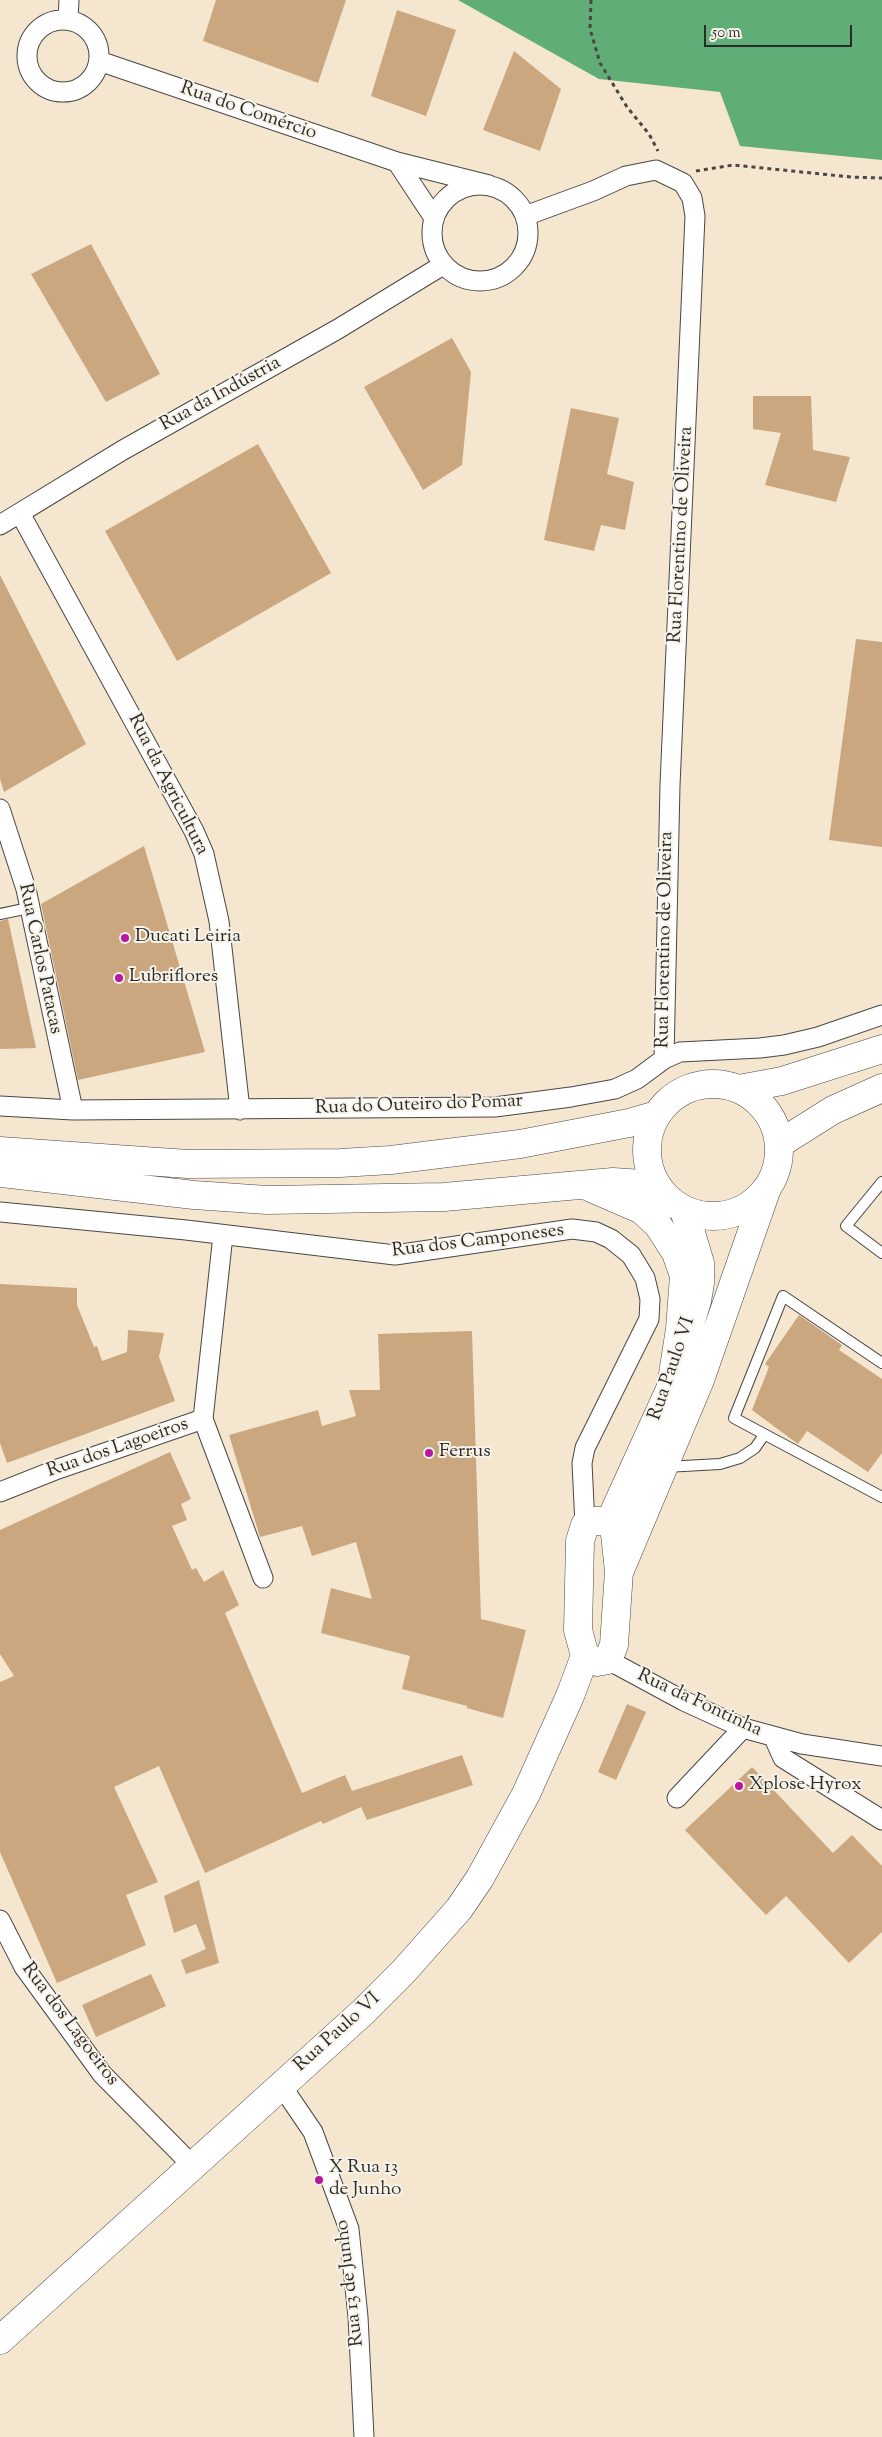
<!DOCTYPE html>
<meta charset="utf-8">
<style>
body{margin:0}
#map{position:relative;width:882px;height:2437px;overflow:hidden;background:#f5e6d0;font-family:"Sorts Mill Goudy",serif}
canvas{display:block}
.scale{position:absolute;left:704px;top:25px;width:148px;height:22px;box-sizing:border-box;border:2px solid #2b2b2b;border-top:0;padding-left:6px;font-size:15px;line-height:18px;white-space:nowrap;color:#2b2b2b;-webkit-text-stroke:4px #f7f3e8;paint-order:stroke}
</style>
<div id="map">
<canvas width="882" height="2437"></canvas>
<div class="scale">50 m</div>
</div>
<script>
const context = document.querySelector('canvas').getContext('2d');
context.lineJoin = 'round';
function paint(path, color) { context.fillStyle = color; context.fill(path, 'evenodd'); }
const poly = rows => new Path2D(rows.map(r => 'M' + r).join(''));
function stroke(path, color, width, dash) { context.strokeStyle = color; context.lineWidth = width; context.lineCap = dash ? 'butt' : 'round'; context.setLineDash(dash || []); context.stroke(path); }
function drawText(font, color, halo, rows, align = 'center') {
  context.font = font + ' "Sorts Mill Goudy",serif'; context.lineWidth = 4; context.setLineDash([]); context.textBaseline = 'middle'; context.strokeStyle = halo; context.fillStyle = color; for (const [text, x, y, turn = 0] of rows) {
    context.save(); context.translate(x, y); context.rotate((+turn || 0) * Math.PI / 180); context.textAlign = isNaN(turn) ? turn : align; if (halo) context.strokeText(text, 0, 0); context.fillText(text, 0, 0); context.restore();
  }
}
paint(poly([
 [458,0,882,0,882,160,740,146,720,92,599,79]
]), '#60ad78');
paint(poly([
 [216,0,346,0,318,83,203,41],
 [397,10,456,30,426,116,371,96],
 [514,51,561,89,540,151,483,130],
 [91,244,160,374,106,402,31,274],
 [452,338,471,372,462,465,423,490,364,387],
 [753,396,811,396,813,450,850,457,836,502,765,485,781,433,753,429],
 [571,408,619,418,607,474,634,482,625,530,601,525,594,551,544,540],
 [258,444,331,573,177,661,105,531],
 [0,575,86,744,4,792,0,779],
 [856,639,882,642,882,847,829,840],
 [144,846,205,1052,78,1080,41,904],
 [8,919,36,1048,0,1049,0,921],
 [0,1284,77,1288,77,1305,94,1347,97,1346,102,1361,127,1352,128,1330,164,1333,159,1357,175,1401,7,1463,0,1443],
 [799,1315,842,1345,839,1350,882,1379,882,1453,868,1472,807,1431,798,1444,752,1410,769,1367,765,1364],
 [472,1331,481,1619,526,1630,503,1718,467,1708,467,1706,402,1689,410,1656,321,1633,331,1588,372,1599,356,1542,312,1556,302,1526,260,1537,229,1435,318,1410,322,1426,356,1416,349,1390,380,1390,378,1334],
 [170,1452,191,1499,181,1504,187,1520,172,1526,192,1570,196,1568,204,1582,223,1570,239,1605,225,1613,302,1793,345,1775,352,1791,462,1755,473,1785,367,1820,361,1807,323,1824,321,1821,205,1873,159,1766,114,1787,158,1882,126,1895,146,1945,57,1983,0,1852,0,1682,14,1676,0,1654,0,1530],
 [627,1704,646,1712,616,1780,598,1772],
 [752,1767,833,1853,852,1835,882,1866,882,1932,849,1963,786,1896,766,1915,685,1830],
 [199,1880,219,1963,186,1974,181,1960,206,1949,196,1924,174,1933,164,1896],
 [151,1974,166,2006,96,2037,82,2005]
]), '#caa77e');
const lane = poly([
 [0,914,29,908],
 [882,1182,846,1226,882,1253],
 [882,1363,783,1296,734,1418,882,1497],
 [665,1467,720,1464,740,1458,755,1448,764,1435]
]);
const street = poly([
 [68,20,69,0],
 '27 56a36 36 0 1 1 72 0a36 36 0 1 1-72 0Z',
 [99,61,397,162,489,185],
 [397,162,434,218],
 '432 233a48 48 0 1 1 96 0a48 48 0 1 1-96 0Z',
 [525,216,593,191,626,176,656,170,683,183,692,198,695,216,670,785,664,1059],
 [21,515,194,831,204,854,219,921,240,1110],
 [0,525,123,450,338,329,443,265],
 [0,809,26,889,73,1110],
 [0,1106,73,1110,495,1107,571,1097,615,1089,637,1079,664,1059,680,1052,760,1048,784,1045,818,1037,882,1015],
 [0,1212,186,1230,395,1255,572,1229,596,1232,611,1239,631,1255,645,1278,650,1299,649,1319,585,1448,582,1463,585,1525],
 [203,1419,263,1578],
 [0,1492,58,1469,203,1419,223,1235],
 [608,1660,684,1701,743,1728,802,1744,882,1756],
 [774,1738,783,1758,882,1820],
 [677,1798,743,1728],
 [0,1920,24,1967,102,2074,192,2165],
 [281,2085,313,2132,349,2229,358,2317,364,2437]
]);
const secondary = poly([
 [620,1570,700,1380,766,1191],
 [585,1656,597,1662,608,1660,614,1645,619,1571,615,1534,610,1521,671,1387,697,1301,700,1283,700,1263,684,1210],
 [0,2340,363,2012,404,1971,459,1909,480,1878,526,1794,570,1696,585,1656,578,1630,580,1541,585,1525,595,1521,610,1521]
]);
const highway = poly([
 '647 1150a66 66 0 1 1 132 0a66 66 0 1 1-132 0Z',
 [739,1089,782,1081,882,1049],
 [779,1144,833,1110,882,1088],
 [0,1151,188,1164,340,1163,391,1160,520,1144,629,1123,657,1115],
 [0,1173,194,1195,267,1200,444,1197,613,1182,656,1185],
 [591,1188,642,1210,658,1225,676,1253,684,1276,680,1329,671,1387]
]);
stroke(lane, '#494744', 12);
stroke(street, '#494744', 21);
stroke(secondary, '#494744', 29);
stroke(highway, '#494744', 29);
stroke(poly([
 [591,0,590,29,600,63,627,107,649,134,658,151],
 [696,171,733,165,851,177,882,178]
]), '#494744', 3, [4, 4]);
stroke(lane, '#fff', 10);
stroke(street, '#fff', 19);
stroke(secondary, '#fff', 28);
stroke(highway, '#fff', 28);
for (const [x, y, r, color] of [
 [125,938,5,"#b5179e"],
 [119,978,5,"#b5179e"],
 [429,1453,5,"#b5179e"],
 [739,1786,5,"#b5179e"],
 [319,2180,5,"#b5179e"]
]) { const dot = new Path2D(); dot.arc(x, y, r, 0, 2 * Math.PI); context.fillStyle = color; context.fill(dot); stroke(dot, '#f7f3e8', 2); }
drawText('19px', '#2b2b2b', '#f7f3e8', [
 ["Rua do Comércio",248,112,19],
 ["Rua da Indústria",221,395,-29],
 ["Rua Florentino de Oliveira",682,535,-87],
 ["Rua da Agricultura",167,785,63],
 ["Rua Florentino de Oliveira",666,940,-89],
 ["Rua Carlos Patacas",39,959,78],
 ["Rua do Outeiro do Pomar",419,1106,-2],
 ["Rua dos Camponeses",478,1242,-7],
 ["Rua Paulo VI",673,1369,-71],
 ["Rua dos Lagoeiros",118,1449,-19],
 ["Rua da Fontinha",699,1704,25],
 ["Rua dos Lagoeiros",69,2025,53],
 ["Rua Paulo VI",338,2033,-42],
 ["Rua 13 de Junho",351,2283,-97]
]);
drawText('19px', '#2b2b2b', '#f7f3e8', [
 ["Ducati Leiria",135,938],
 ["Lubriflores",129,978],
 ["Ferrus",439,1453],
 ["Xplose Hyrox",749,1786],
 ["X Rua 13",329,2169],
 ["de Junho",329,2191]
], 'left');
</script>
